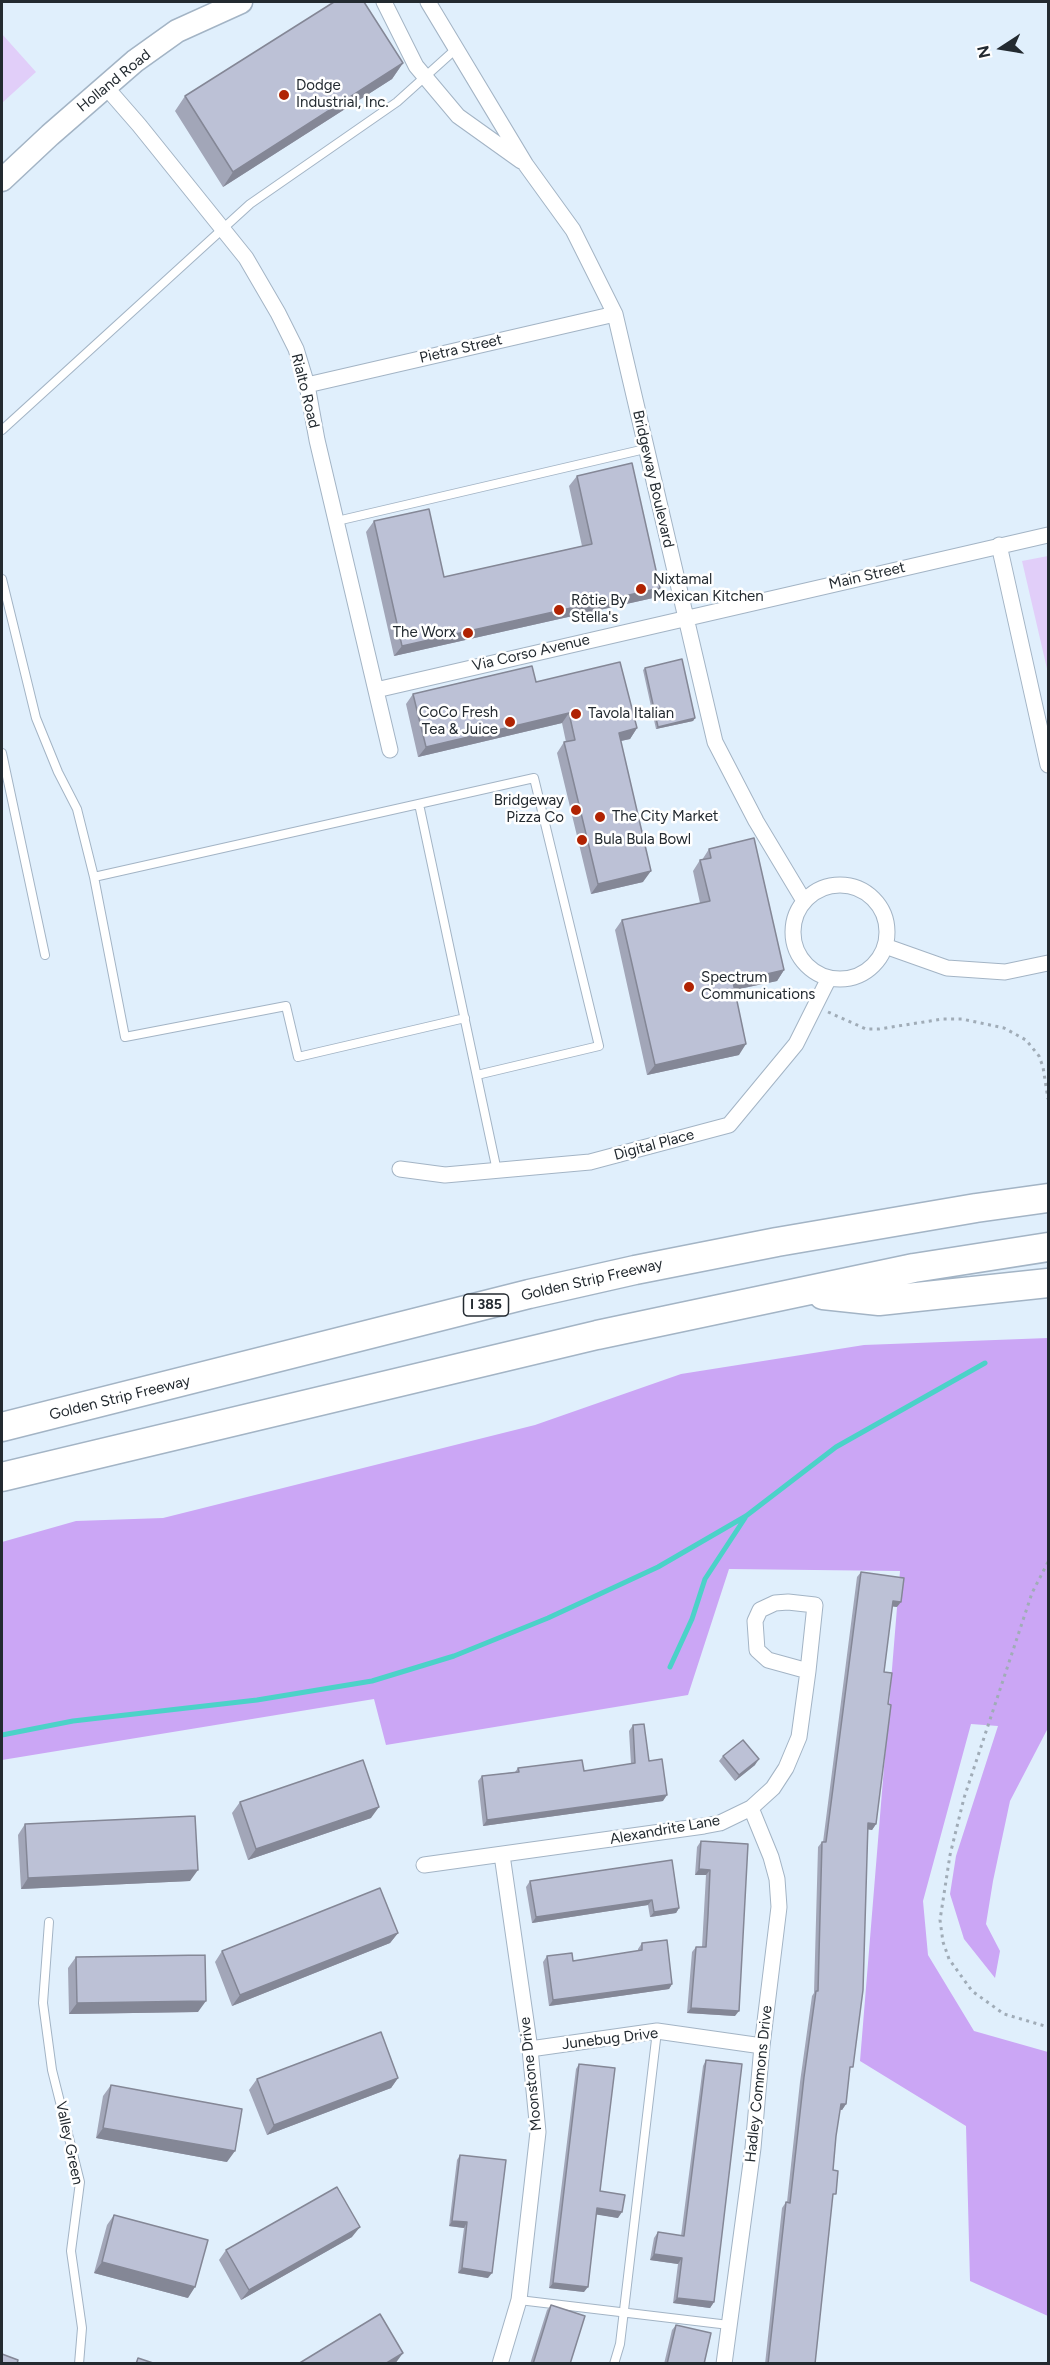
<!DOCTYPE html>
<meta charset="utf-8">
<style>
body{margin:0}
#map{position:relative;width:1050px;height:2365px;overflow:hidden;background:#e0effc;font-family:Figtree,sans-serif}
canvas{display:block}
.frame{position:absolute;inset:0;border:3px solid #232a30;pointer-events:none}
.north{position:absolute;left:972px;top:18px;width:60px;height:60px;-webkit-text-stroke:4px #fff;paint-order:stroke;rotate:258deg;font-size:16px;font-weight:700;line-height:24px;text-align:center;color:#232a30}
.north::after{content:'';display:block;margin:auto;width:21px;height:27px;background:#232a30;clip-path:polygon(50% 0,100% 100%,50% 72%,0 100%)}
</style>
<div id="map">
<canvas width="1050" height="2365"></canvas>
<div class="frame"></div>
<div class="north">N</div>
</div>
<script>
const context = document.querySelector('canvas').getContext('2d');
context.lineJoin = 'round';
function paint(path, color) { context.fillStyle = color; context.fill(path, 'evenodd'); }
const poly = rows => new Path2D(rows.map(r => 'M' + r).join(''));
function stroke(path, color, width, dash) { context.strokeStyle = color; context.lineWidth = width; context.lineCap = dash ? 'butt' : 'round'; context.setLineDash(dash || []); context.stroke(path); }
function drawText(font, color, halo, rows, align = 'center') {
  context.font = font + ' Figtree,sans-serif'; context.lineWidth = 5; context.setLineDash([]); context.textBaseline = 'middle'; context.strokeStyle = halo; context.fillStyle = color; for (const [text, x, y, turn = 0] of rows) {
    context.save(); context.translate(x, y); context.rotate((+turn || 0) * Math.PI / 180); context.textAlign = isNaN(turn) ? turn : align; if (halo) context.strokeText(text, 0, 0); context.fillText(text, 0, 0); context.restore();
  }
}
paint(poly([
 [2,34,36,72,2,103],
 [1048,556,1048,673,1022,561]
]), '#e1cef9');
paint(poly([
 [1048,1338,1048,1728,1010,1801,993,1881,986,1924,1000,1951,995,1978,964,1939,950,1894,956,1856,998,1726,971,1724,923,1901,928,1955,974,2031,1048,2052,1048,2316,970,2281,966,2126,860,2061,900,1571,729,1569,688,1695,386,1745,374,1699,2,1760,2,1542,76,1521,163,1518,535,1425,681,1374,864,1345]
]), '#cba6f5');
stroke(poly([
 [670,1667,692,1619,705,1579,745,1518],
 [2,1735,73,1721,257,1700,372,1681,454,1656,548,1618,658,1567,746,1516,836,1447,985,1363]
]), '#4bd2c8', 5);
const lane = poly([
 [2,430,250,204,397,102,457,48],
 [337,521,645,449],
 [2,579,36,718,58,772,77,809,94,877],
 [2,753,45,955],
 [419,804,497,1171],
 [465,1018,298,1057,286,1006,125,1037,94,877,534,778,599,1046,477,1075],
 [49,1922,43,2003,52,2070,80,2182,71,2251,82,2328,79,2364],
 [519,2300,729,2325],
 [614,2364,620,2344,657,2031]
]);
const street = poly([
 [384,2,416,66,458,116,521,161],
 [428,2,526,165,573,230,615,314,715,742,756,821,804,901],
 [105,86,139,125,246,258,278,313,296,349,307,385,317,440,390,750],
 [307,385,615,314],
 [999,545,1048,765],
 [376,690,1048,535],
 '793 932a47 47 0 1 1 94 0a47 47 0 1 1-94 0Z',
 [885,946,947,968,1005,972,1048,963],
 [400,1169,445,1175,590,1162,729,1125,796,1044,829,978],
 [424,1865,704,1826,720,1823,751,1808,773,1788,786,1768,799,1737,808,1671,815,1605,788,1602,775,1603,760,1610,755,1621,757,1650,768,1660,808,1671],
 [530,2049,657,2031,762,2046],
 [500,2364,519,2300,538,2132,530,2049,502,1855],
 [724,2364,753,2148,762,2046,779,1907,777,1879,771,1857,751,1808]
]);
const secondary = poly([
 [2,180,50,135,135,61,177,31,241,2]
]);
const highway = poly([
 [823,1295,879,1301,1048,1283],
 [2,1427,529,1294,635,1270,777,1242,976,1208,1048,1198],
 [2,1477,597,1335,914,1268,1048,1247]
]);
stroke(lane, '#a3b4c5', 10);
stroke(street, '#a3b4c5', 17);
stroke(secondary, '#a3b4c5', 25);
stroke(highway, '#a3b4c5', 31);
stroke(poly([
 [828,1012,866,1029,879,1029,943,1019,962,1019,1004,1028,1026,1040,1039,1056,1043,1067,1048,1099],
 [1048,1562,1032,1593,964,1798,950,1855,940,1920,943,1942,949,1959,972,1991,1004,2014,1048,2027]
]), '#a0acb7', 3, [3, 4.5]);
stroke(lane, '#fff', 8);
stroke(street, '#fff', 15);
stroke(secondary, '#fff', 22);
stroke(highway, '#fff', 28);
paint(poly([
 [403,63,392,79,223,187,175,111,185,96],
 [577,476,660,588,653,598,394,656,366,532,374,521,444,577,582,546,569,486],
 [645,668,695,718,693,721,656,729,643,670],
 [536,682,637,728,630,739,621,741,643,882,591,894,557,753,564,742,566,742,562,723,418,757,406,704,413,694],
 [709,849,784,970,777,981,734,990,739,1055,647,1075,615,930,622,920,700,903,693,871,700,860,702,860],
 [861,1572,897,1607,892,1606,884,1672,888,1704,876,1824,872,1830,868,1829,849,2073,846,2104,842,2110,840,2109,836,2136,833,2170,832,2199,815,2364,765,2364,782,2208,786,2202,787,2202,800,2082,812,1996,814,1993,818,1847,822,1842,823,1842,857,1577],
 [633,1725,649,1761,663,1801,483,1826,478,1781,482,1776,515,1772,518,1768,584,1771,631,1764,629,1731],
 [723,1756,755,1765,735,1781,719,1761],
 [240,1802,371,1818,248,1860,232,1813],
 [25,1824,190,1881,21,1889,18,1835],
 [701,1841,748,1844,735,2016,687,2013,692,1952,696,1947,702,1947,706,1875,695,1875,697,1847],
 [672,1860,679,1908,676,1913,650,1917,648,1905,532,1923,526,1887,530,1881],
 [398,1933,390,1943,232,2006,215,1962,222,1951],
 [642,1943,672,1984,669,1989,549,2006,543,1962,547,1956,573,1961,638,1951,638,1949],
 [76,1957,198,2012,69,2014,68,1968],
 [706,2060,714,2302,710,2308,673,2303,678,2264,650,2260,654,2238,658,2232,681,2236,703,2066],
 [579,2064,600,2191,618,2218,596,2214,584,2292,549,2288,576,2069],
 [398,2078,391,2088,267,2135,249,2090,257,2079],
 [111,2085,227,2162,96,2138,103,2096],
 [460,2155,488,2278,458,2273,464,2228,449,2226,457,2160],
 [114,2215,188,2298,94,2273,107,2225],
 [352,2237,241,2300,219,2260,226,2250],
 [551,2305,570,2364,530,2364,547,2310],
 [676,2325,704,2364,664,2364,672,2330]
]), '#a2a6b8');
paint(poly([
 [403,63,392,79,223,187,233,172],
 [660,588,653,598,394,656,402,646],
 [569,713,562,723,418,757,426,747],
 [695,718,693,721,656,729,658,727],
 [637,728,630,739,611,743,619,733],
 [651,871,643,882,591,894,598,884],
 [784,970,777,981,725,992,733,982],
 [746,1044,739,1055,647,1075,655,1065],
 [893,1601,901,1602,897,1607,889,1606],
 [759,1759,755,1765,735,1781,739,1775],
 [667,1795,663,1801,483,1826,487,1820],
 [379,1807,371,1818,248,1860,256,1849],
 [868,1823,876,1824,872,1830,865,1829],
 [699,1869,710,1870,706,1875,695,1875],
 [198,1870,190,1881,21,1889,28,1878],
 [652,1900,648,1905,532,1923,536,1917],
 [679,1908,676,1913,650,1917,654,1912],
 [398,1933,390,1943,232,2006,240,1995],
 [672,1984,669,1989,549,2006,553,2000],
 [206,2001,198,2012,69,2014,77,2003],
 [691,2008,739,2011,735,2016,687,2013],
 [398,2078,391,2088,267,2135,274,2125],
 [841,2104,846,2104,842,2110,837,2109],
 [103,2128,235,2151,227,2162,96,2138],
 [597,2208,622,2212,618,2218,593,2214],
 [452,2221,467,2222,464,2228,449,2226],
 [360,2227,352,2237,241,2300,249,2290],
 [654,2254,682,2258,678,2264,650,2260],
 [102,2262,195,2287,188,2298,94,2273],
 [462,2268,492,2273,488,2278,458,2273],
 [553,2283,588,2287,584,2292,549,2288],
 [677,2298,714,2302,710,2308,673,2303],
 [403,2353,395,2364,385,2364]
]), '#848796');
const building = poly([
 [334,2,364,2,403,63,233,172,185,96,334,2],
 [632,463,660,588,402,646,374,521,429,509,444,577,592,544,577,476,632,463],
 [682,659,695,718,658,727,645,668,682,659],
 [620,662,637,728,619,733,651,871,598,884,564,742,575,740,569,713,426,747,413,694,532,666,536,682,620,662],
 [754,838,784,970,733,982,746,1044,655,1065,622,920,710,901,700,860,711,858,709,849,754,838],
 [861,1572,904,1578,901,1602,893,1601,884,1672,892,1673,888,1704,891,1705,876,1824,868,1823,863,1990,853,2067,850,2067,846,2104,841,2104,836,2136,833,2170,838,2171,836,2194,833,2194,815,2364,768,2364,786,2202,790,2203,804,2077,816,1991,818,1991,822,1842,826,1842,861,1572],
 [644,1724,649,1761,662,1759,667,1795,487,1820,482,1776,519,1772,518,1768,582,1760,584,1771,635,1763,633,1725,644,1724],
 [743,1740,759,1759,739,1775,723,1756,743,1740],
 [363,1760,379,1807,256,1849,240,1802,363,1760],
 [195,1816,198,1870,28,1878,25,1824,195,1816],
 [701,1841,748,1844,739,2011,691,2008,696,1947,706,1947,708,1915,710,1870,699,1869,701,1841],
 [672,1860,679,1908,654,1912,652,1900,536,1917,530,1881,672,1860],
 [380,1888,398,1933,240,1995,222,1951,380,1888],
 [667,1940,672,1984,553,2000,547,1956,572,1953,573,1961,642,1950,642,1943,667,1940],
 [205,1955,206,2001,77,2003,76,1957,205,1955],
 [381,2032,398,2078,274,2125,257,2079,381,2032],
 [706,2060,742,2064,714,2302,677,2298,682,2258,654,2254,658,2232,684,2236,706,2060],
 [579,2064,615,2068,600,2191,625,2195,622,2212,597,2208,588,2287,553,2283,579,2064],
 [111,2085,242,2109,235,2151,103,2128,111,2085],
 [460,2155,506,2160,492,2273,462,2268,467,2222,452,2221,460,2155],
 [337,2187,360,2227,249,2290,226,2250,337,2187],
 [114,2215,208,2240,195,2287,102,2262,114,2215],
 [551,2305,585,2316,570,2364,533,2364,551,2305],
 [380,2314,403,2353,385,2364,298,2364,380,2314],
 [676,2325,711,2333,704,2364,667,2364,676,2325],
 [2,2354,18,2360,17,2364,2,2364,2,2354],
 [138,2358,156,2364,136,2364,138,2358]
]);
paint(building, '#bcc1d6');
stroke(building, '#848796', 1.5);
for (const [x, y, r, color] of [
 [284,95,6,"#b02302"],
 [641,589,6,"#b02302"],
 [559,610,6,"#b02302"],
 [468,633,6,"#b02302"],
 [576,714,6,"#b02302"],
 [510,722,6,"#b02302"],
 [576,810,6,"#b02302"],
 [600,817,6,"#b02302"],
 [582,840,6,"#b02302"],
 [689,987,6,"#b02302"]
]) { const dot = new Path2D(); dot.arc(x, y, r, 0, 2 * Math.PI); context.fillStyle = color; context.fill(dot); stroke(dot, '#fff', 2); }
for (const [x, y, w] of [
 [486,1305,45]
]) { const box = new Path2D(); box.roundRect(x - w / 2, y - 11, w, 22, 4.5); context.fillStyle = '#fff'; context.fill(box); stroke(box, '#232a30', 1.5); }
drawText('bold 14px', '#232a30', null, [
 ["I 385",486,1305]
]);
drawText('15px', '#232a30', '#fff', [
 ["Holland Road",114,81,-39],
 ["Pietra Street",461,349,-13],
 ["Rialto Road",305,391,76],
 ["Bridgeway Boulevard",653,479,77],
 ["Main Street",867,576,-13],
 ["Via Corso Avenue",531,653,-13],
 ["Digital Place",654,1145,-15],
 ["Golden Strip Freeway",592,1280,-13],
 ["Golden Strip Freeway",120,1398,-14],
 ["Alexandrite Lane",665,1830,-10],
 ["Junebug Drive",610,2039,-7],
 ["Moonstone Drive",531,2074,-96],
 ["Hadley Commons Drive",759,2084,-84],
 ["Valley Green",69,2143,78]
]);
drawText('15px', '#232a30', '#fff', [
 ["Dodge",296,86],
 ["Industrial, Inc.",296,103],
 ["Nixtamal",653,580],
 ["Mexican Kitchen",653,597],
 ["Rôtie By",571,601],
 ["Stella's",571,618],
 ["The Worx",456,633,"right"],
 ["CoCo Fresh",498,713,"right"],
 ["Tea & Juice",498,730,"right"],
 ["Tavola Italian",588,714],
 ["Bridgeway",564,801,"right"],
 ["Pizza Co",564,818,"right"],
 ["The City Market",612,817],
 ["Bula Bula Bowl",594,840],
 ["Spectrum",701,978],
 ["Communications",701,995]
], 'left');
</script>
